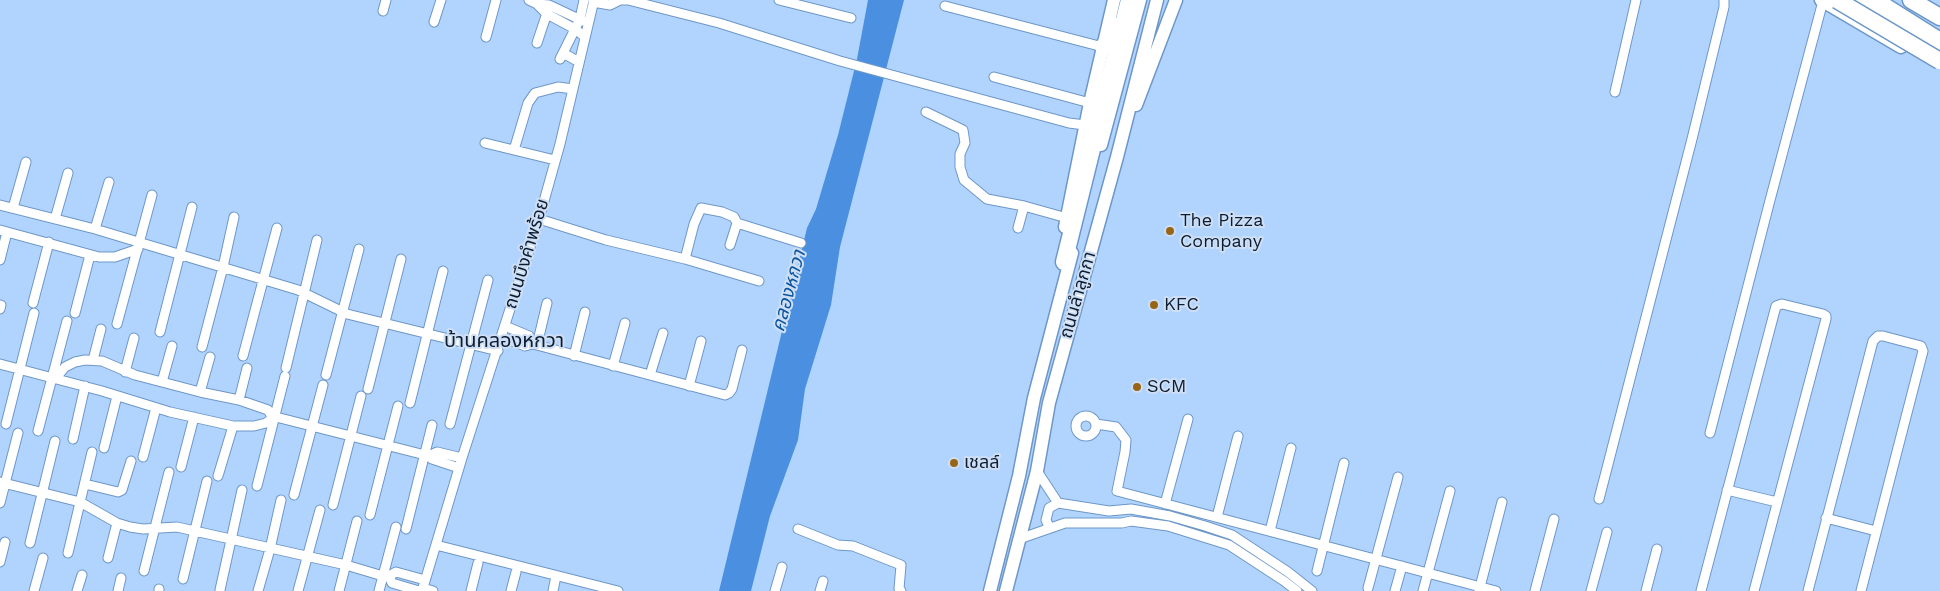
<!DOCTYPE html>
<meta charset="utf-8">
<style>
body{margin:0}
canvas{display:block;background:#b1d4fe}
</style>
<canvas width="1940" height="591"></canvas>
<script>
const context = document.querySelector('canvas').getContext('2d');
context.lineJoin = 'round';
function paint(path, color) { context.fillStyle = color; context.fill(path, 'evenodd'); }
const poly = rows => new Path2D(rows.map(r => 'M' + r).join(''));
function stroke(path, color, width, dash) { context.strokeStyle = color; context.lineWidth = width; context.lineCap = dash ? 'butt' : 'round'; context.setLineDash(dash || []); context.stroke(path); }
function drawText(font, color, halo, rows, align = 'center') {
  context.font = font + ' "Work Sans","Noto Sans Thai",sans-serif'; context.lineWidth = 4; context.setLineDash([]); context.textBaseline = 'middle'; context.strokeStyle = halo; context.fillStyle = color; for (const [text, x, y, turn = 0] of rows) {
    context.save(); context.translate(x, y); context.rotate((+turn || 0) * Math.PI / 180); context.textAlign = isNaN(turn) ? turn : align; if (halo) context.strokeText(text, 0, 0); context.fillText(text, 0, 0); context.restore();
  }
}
paint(poly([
 [868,0,904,0,840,247,831,305,805,389,798,440,770,516,751,591,719,591,807,228,816,209,838,135,857,59]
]), '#4a8fe0');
const street = poly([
 [529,0,537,4,547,14,575,29,585,37],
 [620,0,628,0,719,23,840,61,1069,123,1085,125],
 [779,0,851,18],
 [593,2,610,5,620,0],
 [537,4,549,5,583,21],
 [945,6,1103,47],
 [383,11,386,0],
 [434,22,441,0],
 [486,37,496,0],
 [537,43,548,10],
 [563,53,579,62],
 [560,59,580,19,584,0],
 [994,77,1090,103],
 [1615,92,1636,0],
 [926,112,963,130,965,143,960,154,960,167,964,180,987,199,1024,206,1067,218],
 [485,143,555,160],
 [514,150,528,103,535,93,558,87,573,89],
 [0,205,95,229,298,290,347,314,498,351],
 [13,208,26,162],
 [55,219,68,173],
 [539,219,606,240,685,259,694,224,701,208,722,212,734,217,737,223,801,243],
 [1018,228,1024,206],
 [95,229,109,182],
 [0,230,99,257,115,257,138,249],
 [730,245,737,223],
 [685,259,759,281],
 [0,260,7,232],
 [33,303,49,242],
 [0,309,1,305],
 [75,313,90,255],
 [117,324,152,195],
 [505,326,529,336,533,344],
 [160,332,192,207],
 [502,337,525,346,533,344,725,395,729,393,732,389,742,350],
 [537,345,547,303],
 [202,347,223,267,234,217],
 [243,356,277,228],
 [574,356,585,312],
 [93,360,101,329],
 [0,364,102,391,170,412,233,426,254,426,266,423,273,418],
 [613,366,625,323],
 [286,368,317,240],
 [125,372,134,338],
 [326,375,359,249],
 [650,375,663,333],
 [56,378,65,367,75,362,85,360,102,361,135,375,200,392,239,400,268,410,273,418,276,417,429,456,432,459,459,468],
 [162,382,172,346],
 [689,386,701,341],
 [368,389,401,259],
 [200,392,210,357],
 [239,400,247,368],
 [410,403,443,271],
 '1076 426a10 10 0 1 1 20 0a10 10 0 1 1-20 0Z',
 [6,424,34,313],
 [450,424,488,280],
 [1096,424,1116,427,1126,440,1125,452,1117,491,1496,591],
 [38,431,67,321],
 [1710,433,1769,204,1823,1],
 [73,439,85,386],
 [104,448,117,396],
 [429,456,437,452,462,458],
 [143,457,156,408],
 [181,467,194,417],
 [1037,471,1058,503,1109,511,1131,509,1170,516,1205,526,1232,535,1288,572,1312,591],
 [218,476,233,426],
 [0,482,80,502,117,523,130,527,143,529,177,527,346,565,383,576,389,576,396,572,425,580],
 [85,484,118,492,122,490,131,461],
 [257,486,285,376],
 [1727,490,1777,502],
 [294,495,323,385],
 [1599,499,1692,139,1724,7,1724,0],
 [0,503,18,433],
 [1165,504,1188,419],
 [333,505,361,396],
 [370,515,398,406],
 [1217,517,1238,436],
 [1826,518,1876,531],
 [1049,527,1046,520,1049,508,1058,503],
 [406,529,432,425],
 [798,529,838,545,853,546,901,565,899,589,901,591],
 [1270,531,1291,448],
 [1019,539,1065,523,1122,523,1131,521,1168,526,1229,545,1284,581,1297,591],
 [30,543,55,441],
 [436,545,618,591],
 [68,553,92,452],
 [108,558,117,523],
 [0,562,5,542],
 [144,571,169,472],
 [1317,571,1344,463],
 [389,576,392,583,419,591],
 [183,579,207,481],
 [423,588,433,591],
 [1368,588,1398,477],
 [220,590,242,490],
 [34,591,43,558],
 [77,591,82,575],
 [118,591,121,578],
 [159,591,159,589],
 [258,591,270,549,281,500],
 [298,591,320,510],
 [339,591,357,521],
 [379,591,396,527],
 [422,591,462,458,539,219,560,144,594,0],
 [471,591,478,563],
 [511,591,516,572],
 [553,591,555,581],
 [775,591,782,567],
 [820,591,823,581],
 [1395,591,1402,566],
 [1423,591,1450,491],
 [1479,591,1502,502],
 [1535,591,1554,519],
 [1591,591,1607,532],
 [1646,591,1657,549],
 [1701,591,1776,306,1782,304,1823,314,1826,316,1826,319,1754,591],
 [1808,591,1873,341,1878,336,1883,336,1921,346,1923,351,1861,591]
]);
const secondary = poly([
 [1821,0,1901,47],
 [1856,0,1940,51],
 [1136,105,1176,0],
 [1101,145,1140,0],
 [1065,227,1090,103,1114,0],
 [990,591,1019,476,1034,398,1072,253],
 [1006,591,1037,471,1049,403,1117,157,1157,0]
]);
const highway = poly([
 [1875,0,1940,41],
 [1911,0,1940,17],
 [1103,47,1120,25],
 [1064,262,1129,0]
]);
stroke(street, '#6d97c9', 11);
stroke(secondary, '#6d97c9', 15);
stroke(highway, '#6d97c9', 19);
stroke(street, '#fff', 9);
stroke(secondary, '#fff', 12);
stroke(highway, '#fff', 16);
const highwayBridge = poly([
 [1837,0,1940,61]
]);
stroke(highwayBridge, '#6d97c9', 19, []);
stroke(highwayBridge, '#fff', 16);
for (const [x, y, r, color] of [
 [1170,231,5,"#966616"],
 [1154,305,5,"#966616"],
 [1137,387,5,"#966616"],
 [954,463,5,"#966616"]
]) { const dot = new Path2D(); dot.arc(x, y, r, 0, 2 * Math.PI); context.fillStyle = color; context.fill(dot); stroke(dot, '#cedff5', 2); }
drawText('18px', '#0d1d30', '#cedff5', [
 ["The Pizza",1180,221],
 ["Company",1180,242],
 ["KFC",1164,305],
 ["SCM",1147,387],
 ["เชลล์",964,463]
], 'left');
drawText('18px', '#0d1d30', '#cedff5', [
 ["ถนนบึงคำพร้อย",527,254,-73],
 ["ถนนลำลูกกา",1078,295,-74]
]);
drawText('italic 19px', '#0a559e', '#cedff5', [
 ["คลองหกวา",789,291,-75]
]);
drawText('20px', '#0d1d30', '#cedff5', [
 ["บ้านคลองหกวา",504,341]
]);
</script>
